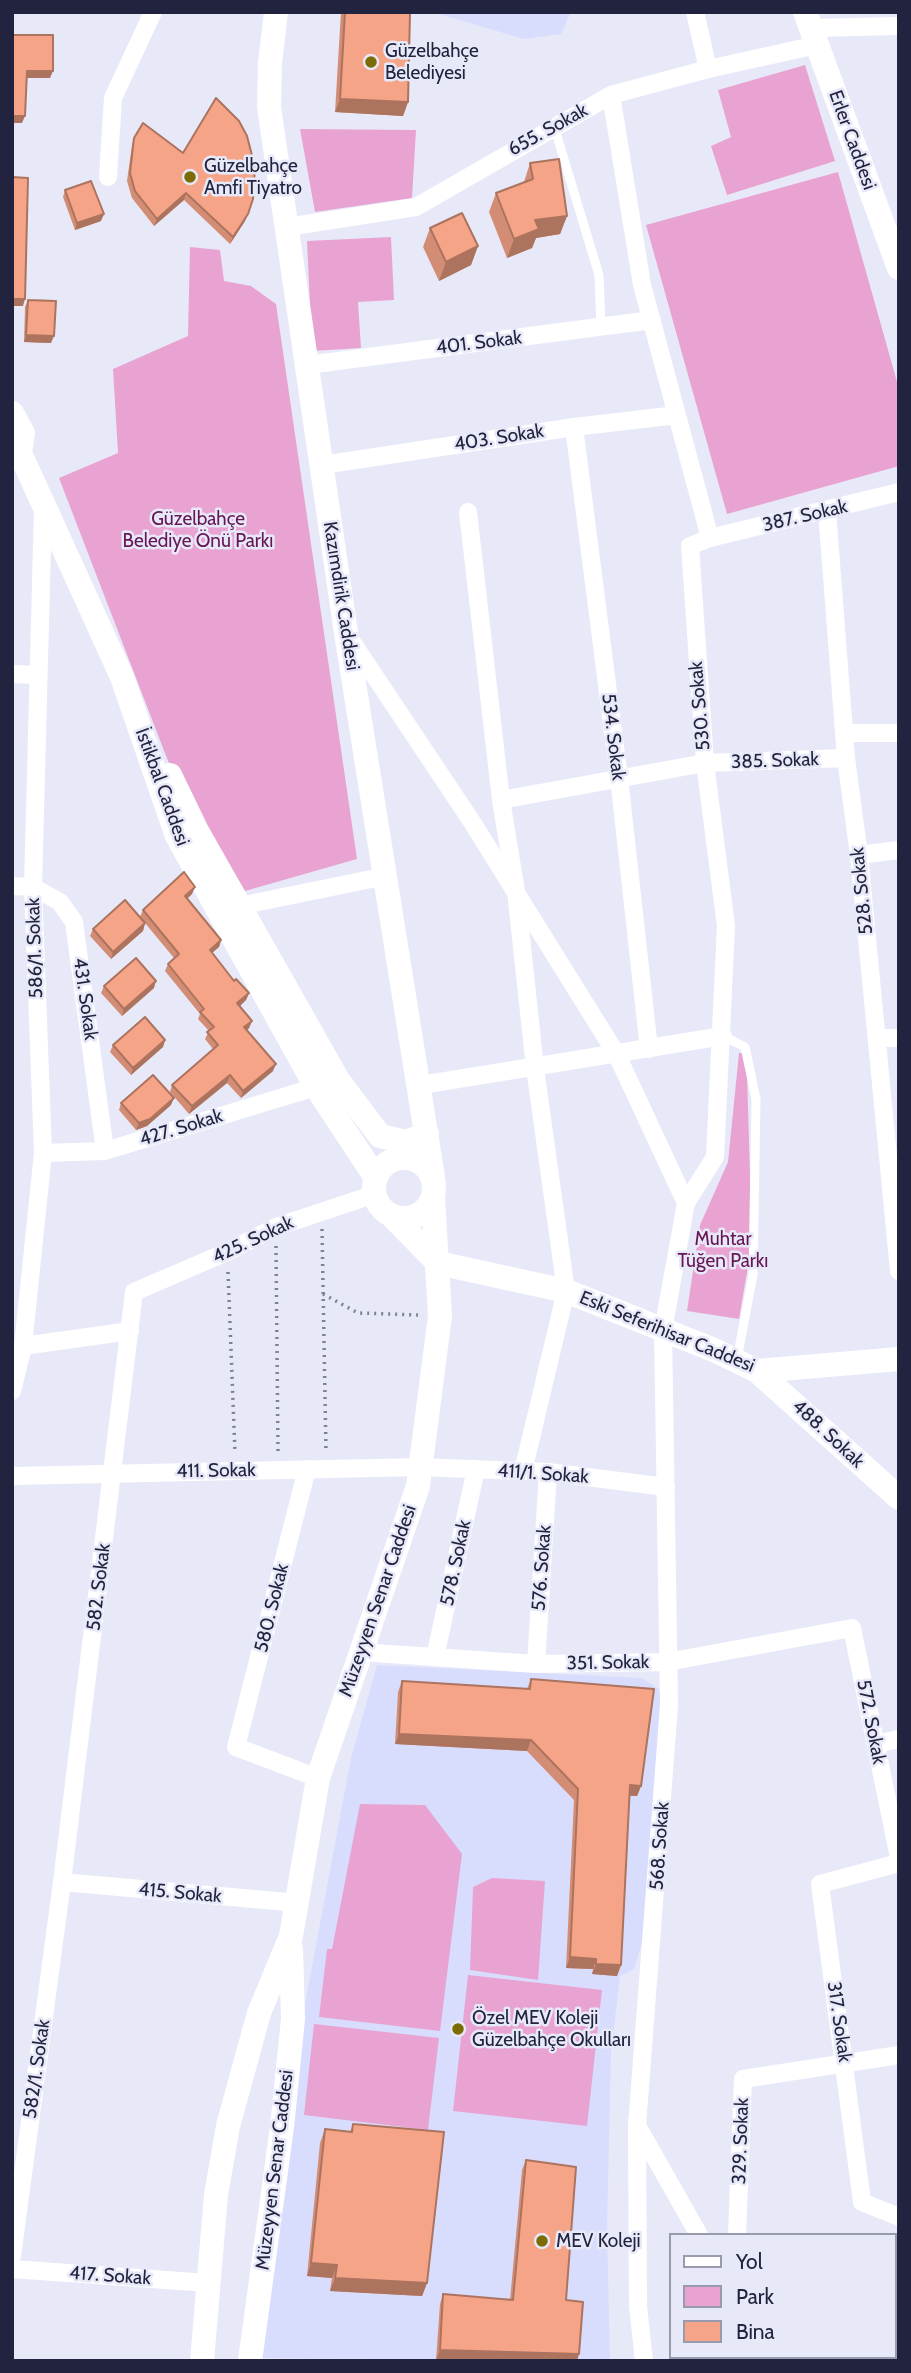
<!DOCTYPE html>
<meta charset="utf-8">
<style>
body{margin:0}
#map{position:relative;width:911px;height:2373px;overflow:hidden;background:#e7e9f8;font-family:Cabin,sans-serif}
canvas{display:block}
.frame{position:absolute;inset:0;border:14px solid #22243f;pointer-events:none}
.legend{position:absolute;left:669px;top:2233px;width:228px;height:126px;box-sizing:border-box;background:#e7e9f8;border:2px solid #989aae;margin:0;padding:9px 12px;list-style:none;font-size:21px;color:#22243f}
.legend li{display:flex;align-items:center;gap:14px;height:35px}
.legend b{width:35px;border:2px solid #989aae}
</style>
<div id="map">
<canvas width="911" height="2373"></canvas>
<div class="frame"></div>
<ul class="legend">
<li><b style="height:9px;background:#fff"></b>Yol</li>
<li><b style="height:19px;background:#e9a3d2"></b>Park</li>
<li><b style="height:19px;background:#f6a488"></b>Bina</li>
</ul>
</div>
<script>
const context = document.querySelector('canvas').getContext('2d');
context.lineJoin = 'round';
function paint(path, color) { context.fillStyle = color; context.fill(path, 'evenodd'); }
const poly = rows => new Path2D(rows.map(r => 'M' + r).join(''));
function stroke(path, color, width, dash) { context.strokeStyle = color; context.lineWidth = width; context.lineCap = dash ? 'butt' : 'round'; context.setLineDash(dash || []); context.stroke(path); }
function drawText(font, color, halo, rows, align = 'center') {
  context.font = font + ' Cabin,sans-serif'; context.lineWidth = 5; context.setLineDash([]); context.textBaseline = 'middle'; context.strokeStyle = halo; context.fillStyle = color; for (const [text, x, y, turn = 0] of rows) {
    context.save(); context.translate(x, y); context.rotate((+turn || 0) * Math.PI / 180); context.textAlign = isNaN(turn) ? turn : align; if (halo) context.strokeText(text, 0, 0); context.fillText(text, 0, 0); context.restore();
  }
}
paint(poly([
 [432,12,571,12,561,34,524,39],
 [377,1665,642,1678,666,1694,645,1932,634,1969,620,1976,611,2053,607,2229,610,2361,259,2358,305,2004,351,1758]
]), '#d8ddfd');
paint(poly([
 [805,65,835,161,727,195,711,146,731,137,718,90],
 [300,129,416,130,412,198,315,212],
 [838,172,899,389,899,466,727,514,646,225],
 [391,237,394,300,358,302,361,348,312,351,307,241],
 [190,247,220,250,224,281,251,286,276,304,357,859,245,891,168,761,59,478,118,453,113,369,188,336],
 [739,1053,744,1053,747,1073,752,1243,739,1319,687,1311,700,1225,728,1162],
 [360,1804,425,1805,462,1854,440,2031,319,2017,327,1949,332,1949],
 [492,1878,545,1881,538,1980,470,1970,473,1887],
 [468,1975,602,1990,587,2126,453,2111],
 [314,2024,439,2038,428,2130,304,2115]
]), '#e9a3d2');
stroke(poly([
 [322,1229,326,1452],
 [276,1246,278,1452],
 [228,1272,235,1453],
 [323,1294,358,1313,418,1315]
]), '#7e8096', 3.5, [2, 5]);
stroke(poly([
 [554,126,599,275,601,327],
 [723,1036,745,1047,756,1099,753,1275,737,1359]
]), '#fff', 9);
stroke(poly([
 [695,12,708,69],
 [811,28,899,26],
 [611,95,642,285,710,538,690,546,705,763,726,926,715,1157,686,1203,663,1330,669,1705,637,2126,638,2306,644,2361],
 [108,177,113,98,153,12],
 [287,227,416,207,611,95,708,69,817,45],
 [307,365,652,320],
 [574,427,619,778,649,1049],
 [322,465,574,427,677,415],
 [827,511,846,758,859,855,899,1271],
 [468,512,501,800,516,891,535,1068,566,1291,523,1471],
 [710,538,899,492],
 [350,639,472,822,617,1055,686,1203],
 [12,674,36,675],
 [844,733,899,733],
 [501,800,705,763,846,758],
 [859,855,899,850],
 [12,886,33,887,60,902,74,922,105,1151],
 [239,906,386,876],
 [877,1038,899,1038],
 [421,1085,723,1036],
 [43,1153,105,1151,316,1087],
 [23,1346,130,1331],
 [12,1391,23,1346,43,1153,33,887,43,508],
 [307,1469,236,1747,318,1778],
 [12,1476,419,1467,548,1472,666,1487],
 [360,1652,536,1664,667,1662,852,1628,899,1858],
 [435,1657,476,1469],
 [536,1664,548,1472],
 [876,1744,899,1739],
 [899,1863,820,1884,862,2202,899,2217],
 [62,1882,299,1903],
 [639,2129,699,2235],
 [737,2235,743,2079,899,2055],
 [12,2256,62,1882,134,1292,227,1252,276,1227,375,1194],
 [12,2269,208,2283],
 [895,2270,899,2269],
 [752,2357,753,2361],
 [843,2357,843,2361]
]), '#fff', 18);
stroke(poly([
 [276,12,270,63,269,107,346,633,433,1177],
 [805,12,899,268],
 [12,413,23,433,20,453],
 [12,448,20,453,122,677,177,836,316,1087,376,1178],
 [170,775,197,831,338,1080,380,1136,406,1142,427,1134],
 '374 1188a30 30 0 1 1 60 0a30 30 0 1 1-60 0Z',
 [392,1216,438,1263],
 [438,1263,566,1291,714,1350,757,1371,899,1359],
 [757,1371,899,1498],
 [202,2361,216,2195,228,2126,259,2013,291,1936,318,1778,418,1486,440,1316,433,1197],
 [250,2361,282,2127,293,2019,291,1948]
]), '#fff', 24);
paint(poly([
 [341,12,410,12,408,102,403,116,335,112],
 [134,138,245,221,230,244,184,200,154,226,132,198,127,181,132,145],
 [530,163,567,216,560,234,536,238,532,248,507,258,489,212,496,193,524,182],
 [65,190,101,221,75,230,63,197],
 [430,228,478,246,471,265,439,281,423,247],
 [28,300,51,343,24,342,25,307],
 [192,894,187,899,221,940,219,947,212,953,234,981,249,993,246,1000,239,1006,252,1021,249,1028,247,1030,273,1071,241,1098,227,1083,189,1114,170,1092,172,1085,213,1049,205,1039,209,1031,198,1019,200,1014,165,971,168,964,174,958,140,917,143,910],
 [145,923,143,931,111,959,90,936,93,929],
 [104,986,154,988,122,1016,101,993],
 [165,1040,163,1047,131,1075,110,1052,113,1045],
 [121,1103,171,1105,147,1126,136,1130,119,1110],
 [531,1679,641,1786,637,1796,629,1796,621,1965,617,1976,592,1974,593,1969,566,1968,574,1800,527,1751,395,1744,398,1692,402,1681,527,1689],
 [353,2124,427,2283,422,2296,330,2291,332,2278,307,2276,320,2143,325,2129,350,2132],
 [526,2160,566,2300,436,2360,440,2304,443,2294,510,2300,522,2170]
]), '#d48d75');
paint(poly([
 [27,71,53,71,50,78,24,78],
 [340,99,408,102,403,116,335,112],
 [12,116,25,116,22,123,12,123],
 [186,193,184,200,154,226,157,219],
 [104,214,101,221,75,230,77,223],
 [248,214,245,221,230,244,233,237],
 [567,216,560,234,536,238,532,248,507,258,514,239,535,220],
 [478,246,471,265,439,281,446,262],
 [12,299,25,299,23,306,12,306],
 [26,335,54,336,51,343,24,342],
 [195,887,192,894,182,903,185,896],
 [145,923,143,931,111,959,113,952],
 [221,940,219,947,207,957,210,950],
 [156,981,154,988,122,1016,124,1009],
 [249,993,246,1000,235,1011,237,1003],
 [252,1021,249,1028,242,1034,244,1027],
 [165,1040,163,1047,131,1075,133,1068],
 [276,1064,273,1071,241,1098,243,1091],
 [230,1075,227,1083,189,1114,192,1106],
 [174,1098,171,1105,147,1126,136,1130,139,1123],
 [399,1734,531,1740,527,1751,395,1744],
 [630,1785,641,1786,637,1796,626,1795],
 [570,1957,596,1959,593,1969,566,1968],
 [596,1964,621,1965,617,1976,592,1974],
 [311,2263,337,2265,332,2278,307,2276],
 [335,2278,427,2283,422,2296,330,2291],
 [440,2350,579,2354,577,2361,436,2360]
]), '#ac735f');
const building = poly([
 [345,12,410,12,408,102,340,99,345,12],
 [12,35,53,35,53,71,27,71,25,116,12,116,12,35],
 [216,98,239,121,247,136,255,167,253,199,248,214,233,237,186,193,157,219,135,191,130,173,134,138,143,123,183,153,216,98],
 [559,159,567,216,535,220,539,229,514,239,496,193,533,179,530,163,559,159],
 [12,177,28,178,25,299,12,299,12,177],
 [91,181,104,214,77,223,65,190,91,181],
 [462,213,478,246,446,262,430,228,462,213],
 [28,300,56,301,54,336,26,335,28,300],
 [184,872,195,887,185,896,221,940,210,950,234,981,236,979,249,993,237,1003,252,1021,244,1027,276,1064,243,1091,230,1075,192,1106,172,1085,218,1045,207,1032,214,1027,200,1012,204,1009,168,964,179,954,143,910,184,872],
 [125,900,145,923,113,952,93,929,125,900],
 [136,958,156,981,124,1009,104,986,136,958],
 [145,1017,165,1040,133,1068,113,1045,145,1017],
 [153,1075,174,1098,150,1119,139,1123,121,1103,153,1075],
 [531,1679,654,1689,641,1786,630,1785,621,1965,596,1964,596,1959,570,1957,578,1789,531,1740,399,1734,402,1681,530,1689,531,1679],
 [353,2124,444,2132,427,2283,335,2278,337,2265,311,2263,325,2129,352,2132,353,2124],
 [526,2160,576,2167,566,2300,583,2302,579,2354,440,2350,443,2294,513,2300,526,2160]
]);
paint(building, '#f6a488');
stroke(building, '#ac735f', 2);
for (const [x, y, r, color] of [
 [371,62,7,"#7b6c06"],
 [190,177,7,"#7b6c06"],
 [458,2029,7,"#7b6c06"],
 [542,2241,7,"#7b6c06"]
]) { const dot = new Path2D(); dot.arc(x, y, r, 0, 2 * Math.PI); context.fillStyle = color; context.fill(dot); stroke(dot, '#e7e9f8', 2.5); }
drawText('19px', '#22243f', '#e7e9f8', [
 ["Güzelbahçe",385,51],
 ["Belediyesi",385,73],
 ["Güzelbahçe",204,166],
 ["Amfi Tiyatro",204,188],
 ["Özel MEV Koleji",472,2018],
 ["Güzelbahçe Okulları",472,2040],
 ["MEV Koleji",556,2241]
], 'left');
drawText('19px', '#22243f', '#e7e9f8', [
 ["655. Sokak",548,130,-29],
 ["Erler Caddesi",852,140,70],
 ["401. Sokak",479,343,-7],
 ["403. Sokak",499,438,-9],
 ["387. Sokak",805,516,-13],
 ["Kazımdirik Caddesi",341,596,81],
 ["530. Sokak",700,706,-95],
 ["534. Sokak",613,737,83],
 ["385. Sokak",775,761,-2],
 ["İstikbal Caddesi",162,787,70],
 ["528. Sokak",862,891,-96],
 ["586/1. Sokak",35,948,-92],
 ["431. Sokak",85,999,82],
 ["427. Sokak",181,1128,-17],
 ["425. Sokak",253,1240,-25],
 ["Eski Seferihisar Caddesi",667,1332,22],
 ["488. Sokak",828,1434,43],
 ["411. Sokak",216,1471,-1],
 ["411/1. Sokak",543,1474,4],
 ["578. Sokak",456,1563,-78],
 ["576. Sokak",542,1568,-86],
 ["582. Sokak",99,1587,-83],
 ["Müzeyyen Senar Caddesi",378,1601,-71],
 ["580. Sokak",272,1608,-76],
 ["351. Sokak",608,1663,-1],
 ["572. Sokak",871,1722,79],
 ["568. Sokak",660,1846,-86],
 ["415. Sokak",180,1893,5],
 ["317. Sokak",839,2022,82],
 ["582/1. Sokak",37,2069,-82],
 ["329. Sokak",741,2141,-88],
 ["Müzeyyen Senar Caddesi",275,2170,-83],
 ["417. Sokak",110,2276,4]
]);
drawText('19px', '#681555', '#e7e9f8', [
 ["Güzelbahçe",198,519],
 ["Belediye Önü Parkı",198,541],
 ["Muhtar",723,1239],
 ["Tüğen Parkı",723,1261]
]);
</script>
